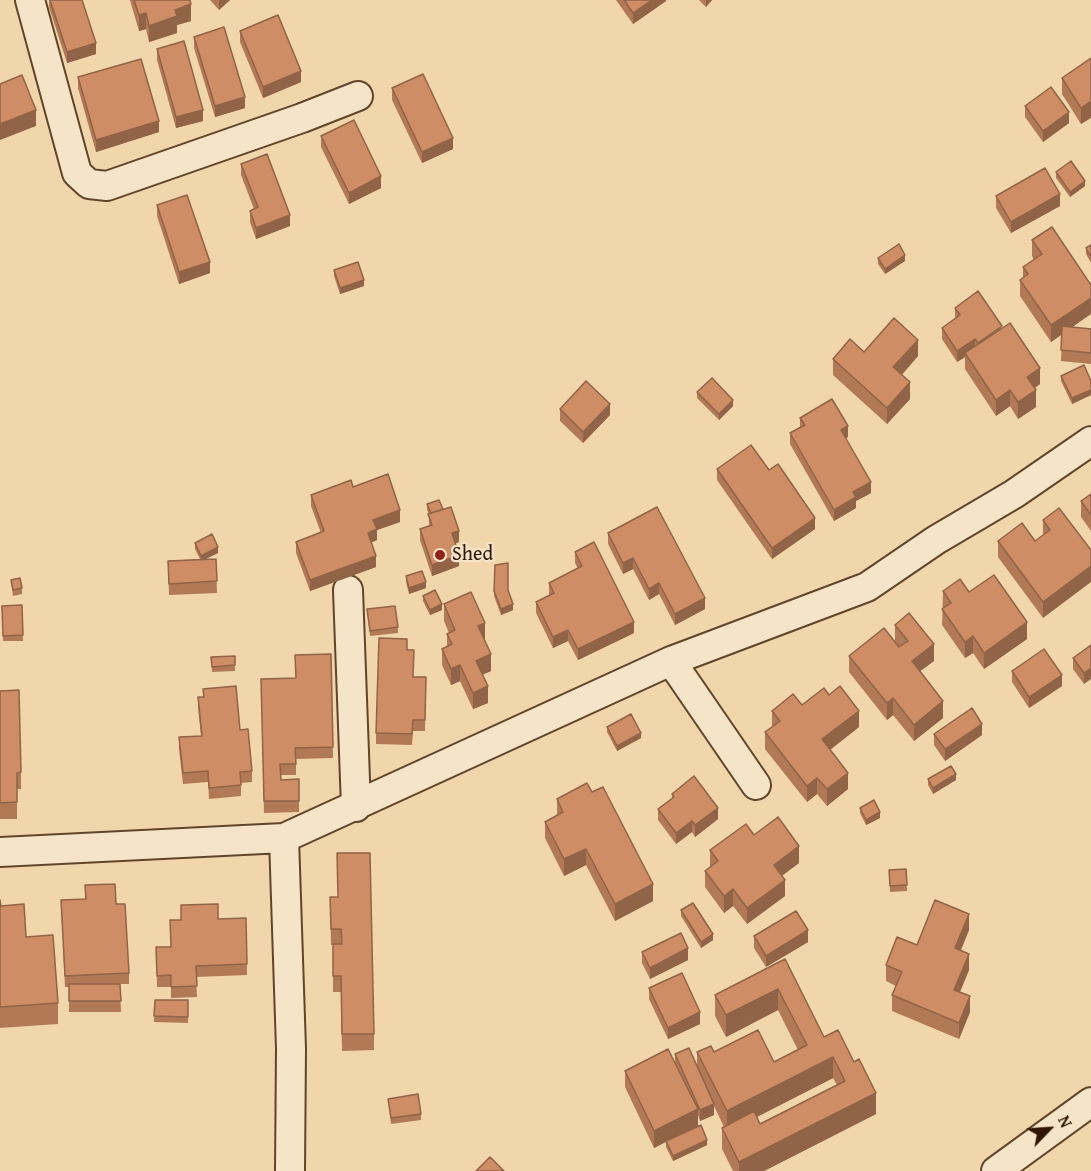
<!DOCTYPE html>
<style>
body{margin:0}
#map{position:relative;width:1091px;height:1171px;overflow:hidden;background:#f1d6ab;font-family:"Gentium Book Plus",serif}
canvas{display:block}
.north{position:absolute;left:1019px;top:1099px;width:60px;height:60px;-webkit-text-stroke:4px #f6e4c8;paint-order:stroke;rotate:65deg;font-size:16px;font-weight:700;line-height:24px;text-align:center;color:#301500}
.north::after{content:'';display:block;margin:auto;width:21px;height:27px;background:#301500;clip-path:polygon(50% 0,100% 100%,50% 72%,0 100%)}
</style>
<div id="map">
<canvas width="1091" height="1171"></canvas>
<div class="north">N</div>
</div>
<script>
const context = document.querySelector('canvas').getContext('2d');
context.lineJoin = 'round';
const poly = rows => new Path2D(rows.map(r => 'M' + r).join(''));
function stroke(path, color, width, dash) { context.strokeStyle = color; context.lineWidth = width; context.lineCap = dash ? 'butt' : 'round'; context.setLineDash(dash || []); context.stroke(path); }
function paint(path, color) { context.fillStyle = color; context.fill(path, 'evenodd'); }
function drawText(font, color, halo, rows, align = 'center') {
  context.font = font + ' "Gentium Book Plus",serif'; context.lineWidth = 4.5; context.setLineDash([]); context.textBaseline = 'middle'; context.strokeStyle = halo; context.fillStyle = color; for (const [text, x, y, turn = 0] of rows) {
    context.save(); context.translate(x, y); context.rotate((+turn || 0) * Math.PI / 180); context.textAlign = isNaN(turn) ? turn : align; if (halo) context.strokeText(text, 0, 0); context.fillText(text, 0, 0); context.restore();
  }
}
const minor = poly([
 [30,0,77,173,89,184,107,186,302,118,358,96],
 [348,590,356,807],
 [671,661,756,785],
 [0,852,284,838],
 [290,1171,291,1049,284,838,671,661,867,587,936,540,1014,494,1091,441],
 [996,1171,1091,1102]
]);
stroke(minor, '#60452b', 32);
stroke(minor, '#f6e4c8', 28);
paint(poly([
 [49,0,82,0,96,54,67,63,49,7],
 [130,0,190,0,191,21,177,25,177,33,149,42,146,29,139,31],
 [210,0,230,0,219,10],
 [616,0,666,0,666,1,633,24],
 [699,0,712,0,706,7],
 [240,31,301,82,263,98,240,42],
 [194,37,245,108,215,117,194,48],
 [157,49,203,121,176,128,157,60],
 [1091,58,1081,124,1062,94,1062,78],
 [78,77,159,132,96,152,78,88],
 [392,88,453,149,422,163,392,100],
 [1025,106,1069,123,1043,142,1025,117],
 [321,136,381,188,349,204,321,147],
 [241,164,290,226,256,239,250,222,250,211,254,209,241,175],
 [1056,172,1085,186,1070,197,1056,178],
 [996,196,1060,206,1011,233,996,208],
 [157,205,210,273,179,284,157,216],
 [1052,227,1072,327,1091,329,1091,364,1061,361,1062,334,1051,342,1020,296,1020,280,1023,278,1023,267,1034,260,1032,256,1032,240],
 [1091,245,1091,263,1086,254,1086,248],
 [878,258,905,261,885,274,878,264],
 [334,270,364,286,340,294,334,276],
 [955,308,1002,328,1040,384,1035,388,1036,407,1018,419,1010,406,996,416,965,369,965,357,957,362,942,339,942,328,955,319],
 [864,352,918,356,902,375,910,399,887,424,833,375,833,359],
 [1061,376,1091,381,1091,395,1072,404,1061,381],
 [697,392,733,406,719,420,697,398],
 [560,409,610,415,583,443,560,421],
 [800,418,848,437,846,438,871,493,856,501,856,508,834,521,790,444,790,433,800,428],
 [717,469,769,470,815,529,772,559,717,480],
 [353,487,400,522,377,530,377,540,371,542,376,567,310,591,296,553,296,542,321,533,311,506,311,495],
 [1091,494,1091,531,1081,517,1081,501],
 [427,504,443,509,459,542,455,543,459,566,432,576,420,540,420,529,429,526,429,514,427,510],
 [1043,520,1091,550,1043,618,998,557,998,541,1035,541,1043,536],
 [608,533,705,609,675,625,659,594,649,600,633,569,623,574,608,544],
 [195,543,218,553,206,559,216,559,217,593,169,595,168,561,200,559,195,549],
 [575,552,634,633,578,660,568,641,553,648,536,613,536,602,549,595,549,583,578,569,575,563],
 [495,565,513,610,501,615,494,596],
 [406,576,426,588,409,594,406,582],
 [11,580,22,588,22,594,13,596],
 [943,591,969,592,1027,639,984,669,973,653,965,658,942,625],
 [423,596,442,610,430,615,423,601],
 [444,604,485,639,484,640,491,671,482,675,488,703,473,709,460,681,451,685,442,665,442,649,447,647,447,634,449,633,444,621],
 [22,605,23,641,3,641,2,606],
 [367,609,398,627,398,633,370,636],
 [895,625,934,661,920,671,943,718,914,741,893,715,887,720,849,672,849,656,895,641],
 [1091,645,1084,684,1073,669,1073,658],
 [331,654,333,758,296,759,296,775,281,775,281,780,299,779,299,812,264,813,261,679,296,678],
 [235,656,235,671,212,672,211,657],
 [1012,671,1062,686,1029,708,1012,682],
 [414,677,426,677,425,731,413,731,412,745,376,744,376,733],
 [203,689,240,730,252,771,252,782,241,783,241,796,209,799,208,782,183,784,179,749,179,737,201,736,198,708,198,697,203,697],
 [0,691,21,772,21,789,17,789,17,819,0,819],
 [802,705,859,727,830,750,848,789,827,806,817,794,807,802,765,749,765,732,772,727,772,711],
 [607,727,641,738,617,751,607,732],
 [934,734,982,735,945,761,934,745],
 [928,779,956,780,933,794,928,785],
 [672,794,718,819,695,837,692,832,676,844,658,820,658,809,672,799],
 [557,799,653,901,615,921,586,865,564,876,545,838,545,822,557,815],
 [860,808,880,818,866,825,860,813],
 [754,835,799,863,782,876,785,896,747,924,733,906,724,913,705,887,705,871,710,867,710,850],
 [906,869,907,891,890,892,889,870],
 [85,885,116,904,129,973,129,984,120,984,121,1012,69,1012,69,987,65,987,61,900,85,899],
 [330,897,338,897,374,1034,374,1050,342,1051,341,992,333,992,333,945,331,945],
 [0,900,1,906,26,937,58,1003,58,1024,0,1028],
 [181,905,218,919,247,964,247,975,196,977,197,997,171,998,171,987,157,987,156,947,171,947,181,920],
 [681,910,713,940,701,948,681,916],
 [969,930,961,950,969,970,960,992,970,1012,959,1039,892,1011,892,995,896,986,886,981,886,965,917,945],
 [754,936,808,942,766,967,754,948],
 [642,952,688,960,650,979,642,963],
 [785,959,824,1037,876,1114,764,1171,733,1171,722,1149,722,1128,724,1127,714,1106,714,1115,700,1121,698,1115,698,1126,671,1139,707,1145,673,1161,666,1147,666,1141,654,1148,625,1087,625,1071,675,1064,675,1054,697,1066,697,1052,714,1052,774,1062,798,1050,778,1010,726,1037,715,1016,715,995],
 [833,1078,837,1085,760,1124,757,1117],
 [649,988,700,1024,668,1039,649,999],
 [155,1000,188,1000,188,1023,154,1022],
 [388,1099,421,1114,421,1120,391,1124]
]), '#b27957');
paint(poly([
 [219,0,230,0,219,10],
 [652,0,666,0,666,1,633,24,633,13],
 [706,0,712,0,706,7],
 [191,4,191,21,177,25,177,33,149,42,149,26,175,10],
 [146,13,146,29,139,31,139,15],
 [96,43,96,54,67,63,67,52],
 [301,71,301,82,263,98,263,87],
 [245,97,245,108,215,117,215,106],
 [1091,101,1091,118,1081,124,1081,108],
 [36,110,36,126,0,140,0,124],
 [203,110,203,121,176,128,176,117],
 [1069,112,1069,123,1043,142,1043,131],
 [159,121,159,132,96,152,96,140],
 [453,138,453,149,422,163,422,152],
 [381,176,381,188,349,204,349,193],
 [1085,181,1085,186,1070,197,1070,192],
 [1060,194,1060,206,1011,233,1011,222],
 [290,215,290,226,256,239,256,228],
 [905,255,905,261,885,274,885,269],
 [210,262,210,273,179,284,179,272],
 [364,280,364,286,340,294,340,288],
 [1091,298,1091,314,1051,342,1051,325],
 [975,339,975,350,965,353,965,357,957,362,957,351],
 [918,340,918,356,893,384,893,367],
 [1040,368,1040,384,1027,393,1027,377],
 [910,382,910,399,887,424,887,408],
 [1010,390,1010,406,996,416,996,400],
 [1036,390,1036,407,1018,419,1018,402],
 [1091,390,1091,395,1072,404,1072,398],
 [733,400,733,406,719,420,719,414],
 [610,404,610,415,583,443,583,432],
 [848,426,848,437,841,441,841,430],
 [871,482,871,493,856,501,856,508,834,521,834,510,853,492],
 [400,510,400,522,377,530,377,540,368,544,368,533,373,520],
 [815,518,815,529,772,559,772,548],
 [459,531,459,542,452,544,452,533],
 [218,547,218,553,201,561,201,556],
 [459,555,459,566,432,576,432,565],
 [376,556,376,567,310,591,310,580],
 [633,558,633,569,623,574,623,563],
 [1091,566,1091,582,1043,618,1043,602],
 [426,582,426,588,409,594,409,588],
 [659,583,659,594,649,600,649,589],
 [705,598,705,609,675,625,675,614],
 [442,604,442,610,430,615,430,610],
 [513,604,513,610,501,615,501,609],
 [634,622,634,633,578,660,578,649],
 [1027,622,1027,639,984,669,984,653],
 [485,623,485,639,478,642,478,626],
 [568,630,568,641,553,648,553,637],
 [973,636,973,653,965,658,965,642],
 [934,644,934,661,912,677,912,661],
 [491,654,491,671,476,677,476,661],
 [460,665,460,681,451,685,451,669],
 [1091,668,1091,679,1084,684,1084,673],
 [1062,675,1062,686,1029,708,1029,697],
 [488,686,488,703,473,709,473,693],
 [893,698,893,715,887,720,887,703],
 [943,701,943,718,914,741,914,725],
 [859,711,859,727,822,756,822,739],
 [982,724,982,735,945,761,945,749],
 [641,733,641,738,617,751,617,746],
 [848,773,848,789,827,806,827,789],
 [956,774,956,780,933,794,933,788],
 [817,778,817,794,807,802,807,786],
 [718,808,718,819,695,837,695,825],
 [880,812,880,818,866,825,866,820],
 [692,821,692,832,676,844,676,833],
 [799,846,799,863,774,881,774,865],
 [586,849,586,865,564,876,564,859],
 [785,880,785,896,747,924,747,908],
 [653,884,653,901,615,921,615,904],
 [733,889,733,906,724,913,724,896],
 [969,914,969,930,955,964,955,948],
 [808,930,808,942,766,967,766,956],
 [713,934,713,940,701,948,701,942],
 [688,948,688,960,650,979,650,968],
 [969,954,969,970,954,1006,954,990],
 [778,989,778,1010,726,1037,726,1015],
 [970,996,970,1012,959,1039,959,1023],
 [700,1012,700,1024,668,1039,668,1028],
 [833,1057,833,1078,727,1132,727,1111],
 [876,1093,876,1114,764,1171,739,1171,739,1162],
 [714,1104,714,1115,700,1121,700,1110],
 [698,1109,698,1126,654,1148,654,1131],
 [707,1140,707,1145,673,1161,673,1156]
]), '#916347');
const building = poly([
 [50,0,82,0,96,43,67,52,50,0],
 [134,0,190,0,191,4,175,10,177,16,149,26,146,13,139,15,134,0],
 [624,0,652,0,633,13,624,0],
 [278,15,301,71,263,87,240,31,278,15],
 [224,27,245,97,215,106,194,37,224,27],
 [184,41,203,110,176,117,157,49,184,41],
 [1091,58,1091,101,1081,108,1062,78,1091,58],
 [141,59,159,121,96,140,78,77,141,59],
 [423,74,453,138,422,152,392,88,423,74],
 [22,75,36,110,0,124,0,84,22,75],
 [1051,87,1069,112,1043,131,1025,106,1051,87],
 [354,120,381,176,349,193,321,136,354,120],
 [267,154,290,215,256,228,250,211,258,207,241,164,267,154],
 [1071,161,1085,181,1070,192,1056,172,1071,161],
 [1045,168,1060,194,1011,222,996,196,1045,168],
 [187,195,210,262,179,272,157,205,187,195],
 [1052,227,1091,285,1091,298,1051,325,1020,280,1028,274,1023,267,1042,254,1032,240,1052,227],
 [899,244,905,255,885,269,878,258,899,244],
 [1091,245,1091,257,1086,248,1091,245],
 [358,262,364,280,340,288,334,270,358,262],
 [978,291,1002,326,978,343,975,339,957,351,942,328,960,315,955,308,978,291],
 [894,318,918,340,893,367,910,382,887,408,833,359,850,339,864,352,894,318],
 [1010,323,1040,368,1027,377,1036,390,1018,402,1010,390,996,400,965,353,1010,323],
 [1062,326,1091,329,1091,353,1061,350,1062,326],
 [1084,365,1091,381,1091,390,1072,398,1061,376,1084,365],
 [712,378,733,400,719,414,697,392,712,378],
 [586,381,610,404,583,432,560,409,586,381],
 [832,399,848,426,841,430,871,482,853,492,856,497,834,510,790,433,805,425,800,418,832,399],
 [751,445,769,470,778,464,815,518,772,548,717,469,751,445],
 [388,474,400,510,373,520,377,529,368,533,376,556,310,580,296,542,324,531,311,495,351,480,353,487,388,474],
 [1091,494,1091,515,1081,501,1091,494],
 [439,500,443,509,431,513,427,504,439,500],
 [451,507,459,531,452,533,459,555,432,565,420,529,432,525,428,514,451,507],
 [657,507,705,598,675,614,659,583,649,589,633,558,623,563,608,533,657,507],
 [1059,508,1091,550,1091,566,1043,602,998,541,1022,523,1035,541,1050,530,1043,520,1059,508],
 [212,534,218,547,201,556,195,543,212,534],
 [594,542,634,622,578,649,568,630,553,637,536,602,554,593,549,583,582,566,575,552,594,542],
 [216,559,217,581,169,584,168,561,216,559],
 [508,563,508,590,513,604,501,609,494,591,495,565,508,563],
 [422,571,426,582,409,588,406,576,422,571],
 [994,575,1027,622,984,653,973,636,965,642,942,609,951,603,943,591,960,579,969,592,994,575],
 [20,578,22,588,13,590,11,580,20,578],
 [435,590,442,604,430,610,423,596,435,590],
 [471,592,485,623,478,626,491,654,476,661,488,686,473,693,460,665,451,669,442,649,452,644,447,634,455,630,444,604,471,592],
 [22,605,23,635,3,636,2,606,22,605],
 [395,606,398,627,370,631,367,609,395,606],
 [909,613,934,644,912,661,943,701,914,725,893,698,887,703,849,656,884,628,899,647,908,641,895,625,909,613],
 [379,638,407,639,407,650,414,650,413,677,426,677,425,720,413,720,412,734,376,733,379,638],
 [1091,645,1091,668,1084,673,1073,658,1091,645],
 [1044,649,1062,675,1029,697,1012,671,1044,649],
 [331,654,333,747,295,748,296,764,280,764,281,780,299,779,299,801,264,801,261,679,296,678,295,655,331,654],
 [235,656,235,665,212,667,211,657,235,656],
 [236,686,240,730,248,729,252,771,240,772,241,785,209,788,208,771,183,773,179,737,202,736,198,697,204,697,203,689,236,686],
 [840,686,859,711,822,739,848,773,827,789,817,778,807,786,765,732,780,721,772,711,793,694,802,705,824,688,829,695,840,686],
 [19,690,21,772,17,773,17,802,0,803,0,691,19,690],
 [972,708,982,724,945,749,934,734,972,708],
 [631,714,641,733,617,746,607,727,631,714],
 [951,766,956,774,933,788,928,779,951,766],
 [694,776,718,808,695,825,692,821,676,833,658,809,674,797,672,794,694,776],
 [587,783,592,792,603,787,653,884,615,904,586,849,564,859,545,822,563,812,557,799,587,783],
 [874,800,880,812,866,820,860,808,874,800],
 [778,817,799,846,774,865,785,880,747,908,733,889,724,896,705,871,718,861,710,850,746,824,754,835,778,817],
 [337,853,370,853,374,1034,342,1034,341,976,333,976,333,944,342,944,341,929,331,929,330,897,338,897,337,853],
 [906,869,907,885,890,886,889,870,906,869],
 [115,884,116,904,125,904,129,973,65,976,61,900,86,899,85,885,115,884],
 [0,900,1,906,24,904,26,937,53,935,58,1003,0,1007,0,900],
 [935,900,969,914,955,948,969,954,954,990,970,996,959,1023,892,995,902,972,886,965,897,937,917,945,935,900],
 [693,903,713,934,701,942,681,910,693,903],
 [218,904,218,919,246,918,247,964,196,966,197,986,171,987,171,975,157,976,156,947,171,947,170,920,181,920,181,905,218,904],
 [796,911,808,930,766,956,754,936,796,911],
 [681,933,688,948,650,968,642,952,681,933],
 [785,959,824,1037,838,1030,854,1062,859,1059,876,1093,739,1162,722,1128,754,1111,760,1124,845,1081,833,1057,727,1111,697,1052,711,1046,714,1052,758,1030,774,1062,807,1045,778,989,726,1015,715,995,785,959],
 [682,973,700,1012,668,1028,649,988,682,973],
 [69,984,120,984,121,1001,69,1001,69,984],
 [155,1000,188,1000,188,1017,154,1016,155,1000],
 [689,1048,714,1104,700,1110,675,1054,689,1048],
 [668,1049,698,1109,654,1131,625,1071,668,1049],
 [418,1094,421,1114,391,1118,388,1099,418,1094],
 [701,1125,707,1140,673,1156,666,1141,701,1125],
 [490,1157,504,1171,476,1171,490,1157]
]);
paint(building, '#cf8d65');
stroke(building, '#916347', 1.5);
for (const [x, y, r, color] of [
 [440,555,6,"#8f2418"]
]) { const dot = new Path2D(); dot.arc(x, y, r, 0, 2 * Math.PI); context.fillStyle = color; context.fill(dot); stroke(dot, '#f6e4c8', 2); }
drawText('20px', '#301500', '#f6e4c8', [
 ["Shed",452,555]
], 'left');
</script>
